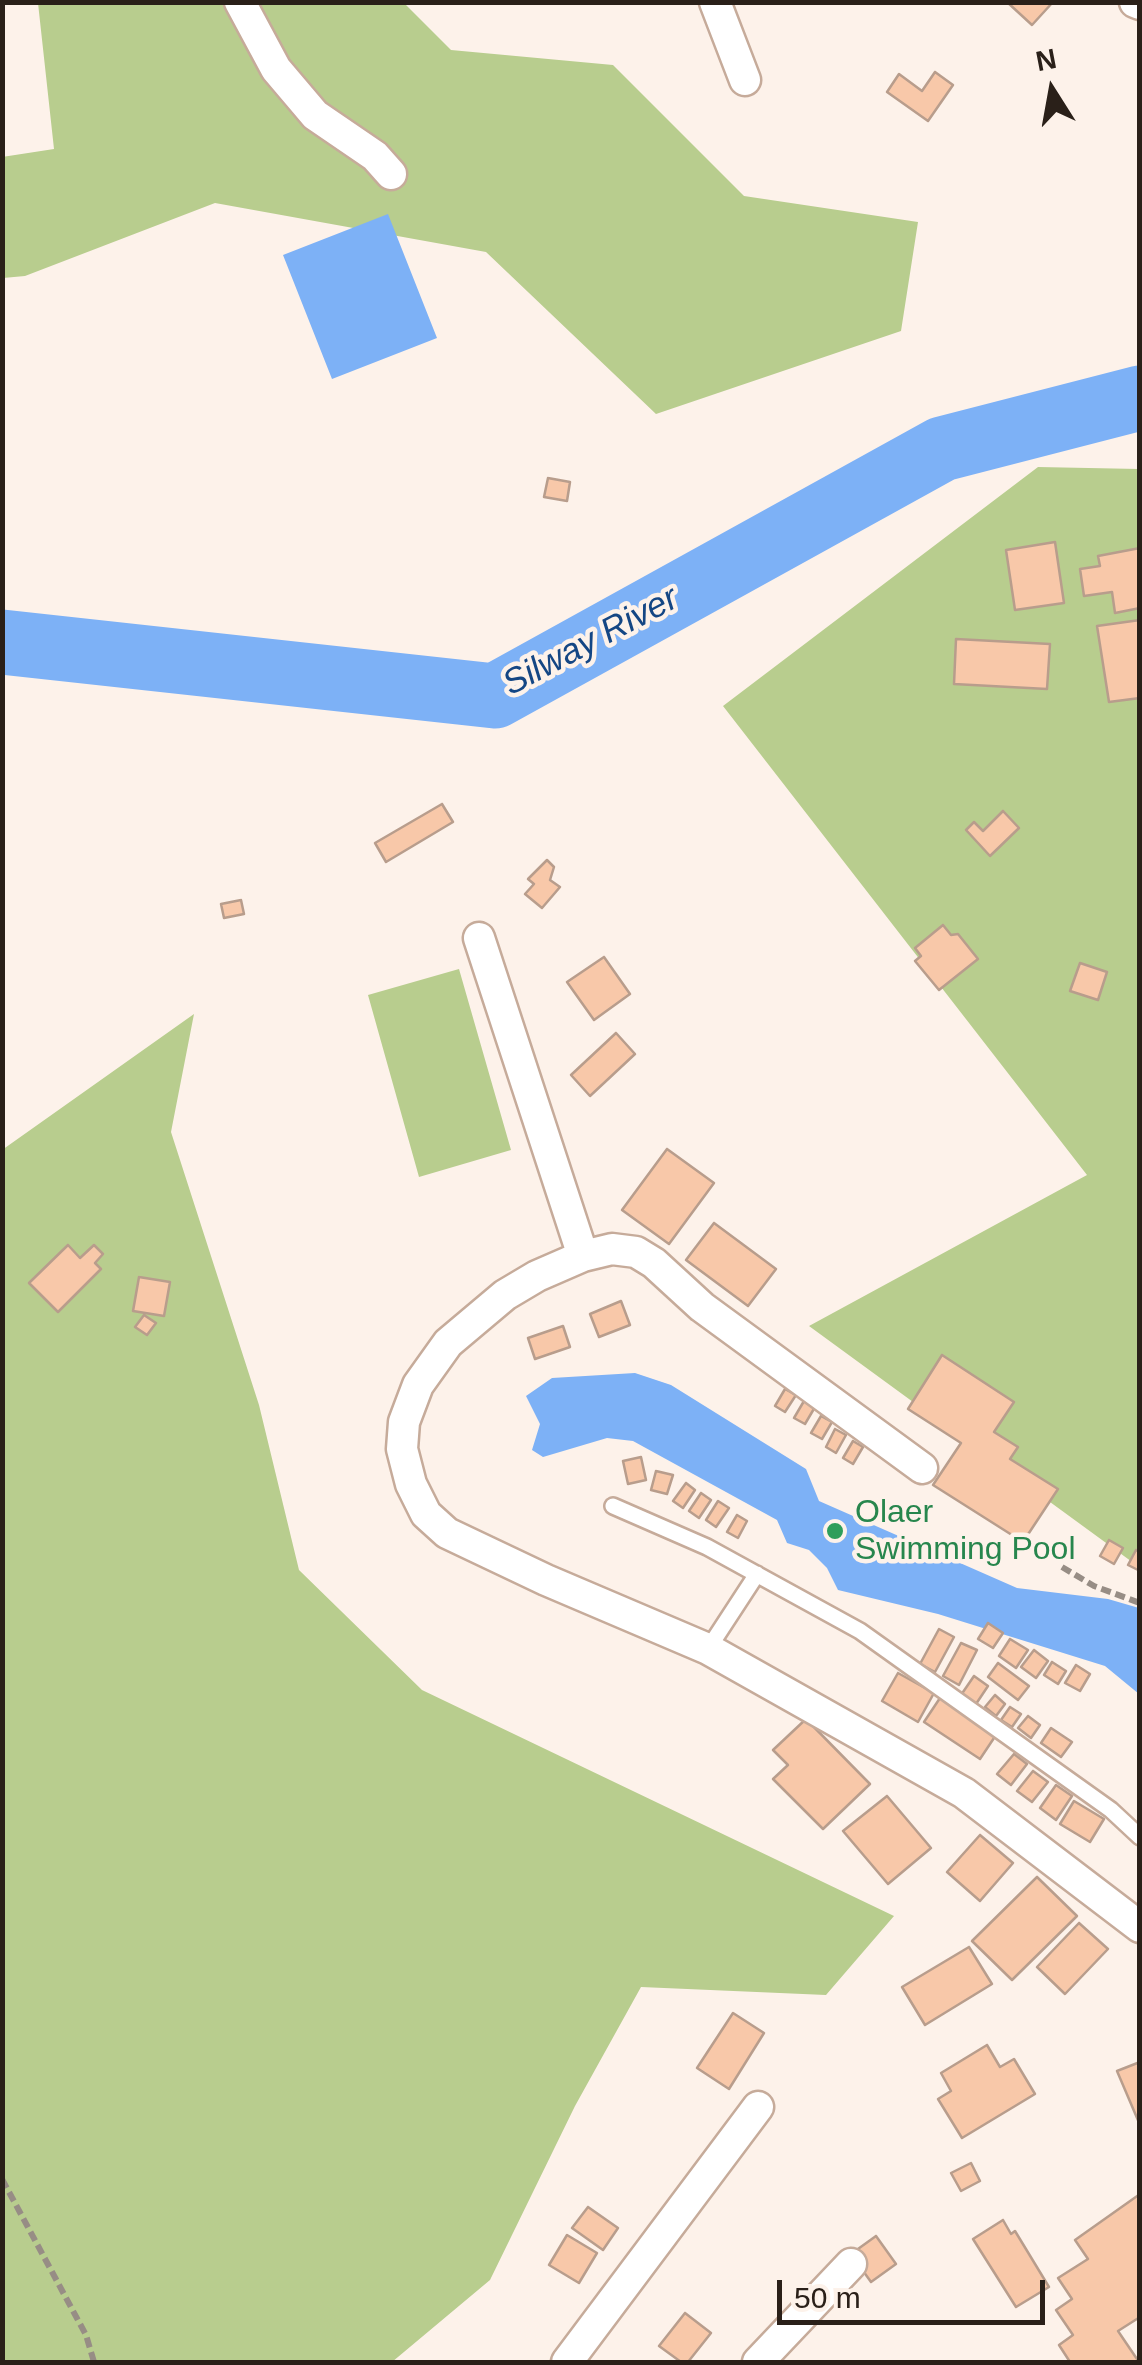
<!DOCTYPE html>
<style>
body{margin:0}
#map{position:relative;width:1142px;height:2365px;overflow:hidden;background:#fdf2ea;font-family:Helvetica,sans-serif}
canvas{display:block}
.frame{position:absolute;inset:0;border:5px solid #2a2019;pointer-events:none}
.north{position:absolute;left:1002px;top:40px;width:100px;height:100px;-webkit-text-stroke:8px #fdf2ea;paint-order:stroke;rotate:349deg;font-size:28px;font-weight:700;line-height:40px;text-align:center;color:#2a2019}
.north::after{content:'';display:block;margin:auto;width:35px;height:45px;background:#2a2019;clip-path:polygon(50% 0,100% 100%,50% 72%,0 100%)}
.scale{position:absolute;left:777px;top:2280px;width:268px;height:45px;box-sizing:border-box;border:5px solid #2a2019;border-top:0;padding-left:12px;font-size:30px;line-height:35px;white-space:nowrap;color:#2a2019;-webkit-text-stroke:8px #fdf2ea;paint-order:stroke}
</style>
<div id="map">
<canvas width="1142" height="2365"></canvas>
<div class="frame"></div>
<div class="north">N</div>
<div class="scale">50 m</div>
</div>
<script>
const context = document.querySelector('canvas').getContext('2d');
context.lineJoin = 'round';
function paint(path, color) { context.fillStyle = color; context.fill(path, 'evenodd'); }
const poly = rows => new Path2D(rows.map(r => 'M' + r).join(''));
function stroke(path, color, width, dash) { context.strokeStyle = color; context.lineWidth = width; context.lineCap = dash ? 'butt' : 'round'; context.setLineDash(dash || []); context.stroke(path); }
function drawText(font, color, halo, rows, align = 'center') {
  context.font = font + ' Helvetica,sans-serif'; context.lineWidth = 9; context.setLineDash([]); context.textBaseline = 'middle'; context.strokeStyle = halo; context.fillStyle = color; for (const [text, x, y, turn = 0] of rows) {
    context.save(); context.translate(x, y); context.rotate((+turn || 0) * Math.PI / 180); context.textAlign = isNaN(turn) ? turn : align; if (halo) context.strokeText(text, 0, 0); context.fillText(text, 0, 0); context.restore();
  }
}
paint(poly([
 [38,3,404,3,451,50,613,65,744,196,918,222,901,331,656,414,486,252,215,203,25,276,3,278,2,157,54,149],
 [1038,467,1139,469,1139,1567,809,1326,1087,1175,723,706],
 [459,969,511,1150,419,1177,368,995],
 [194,1014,171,1132,259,1405,299,1570,422,1690,894,1916,826,1995,641,1987,575,2106,490,2280,392,2362,3,2362,2,1150]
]), '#b8cd8e');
paint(poly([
 [388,214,437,338,332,379,283,255],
 [635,1373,671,1385,806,1469,819,1501,1017,1588,1108,1599,1139,1608,1139,1694,1105,1666,938,1614,838,1590,827,1568,809,1550,787,1543,777,1520,633,1441,607,1438,543,1457,532,1450,540,1424,526,1396,552,1378]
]), '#7db1f6');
stroke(poly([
 [2,642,495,696,942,449,1140,398]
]), '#7db1f6', 65);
const building = poly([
 [1007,2,1053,2,1032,25,1007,2],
 [935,72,953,85,928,121,887,92,899,74,922,91,935,72],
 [548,478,570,482,567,501,544,497,548,478],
 [1055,542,1064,603,1015,610,1006,550,1055,542],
 [1140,548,1140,608,1115,613,1112,592,1084,596,1080,569,1100,566,1098,556,1140,548],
 [1140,620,1140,698,1109,702,1097,626,1140,620],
 [956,639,1050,644,1047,689,954,684,956,639],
 [442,804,453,822,386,862,375,843,442,804],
 [1003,811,1019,828,990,856,966,830,974,822,983,831,1003,811],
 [547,860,554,867,550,880,560,887,542,908,525,894,534,884,528,879,547,860],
 [241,900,244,914,224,918,221,904,241,900],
 [943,925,951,935,958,934,978,959,939,990,915,961,921,956,915,948,943,925],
 [604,957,630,994,594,1020,567,982,604,957],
 [1080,963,1107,972,1098,1000,1070,991,1080,963],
 [616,1033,635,1054,590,1096,571,1075,616,1033],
 [667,1149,714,1183,669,1244,622,1210,667,1149],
 [714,1223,776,1269,748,1306,686,1260,714,1223],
 [68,1245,80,1258,94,1245,103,1254,95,1263,101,1269,58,1312,29,1283,68,1245],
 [139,1277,170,1282,164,1316,133,1311,139,1277],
 [621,1301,630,1325,599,1337,590,1314,621,1301],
 [144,1315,156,1323,147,1335,135,1327,144,1315],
 [563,1326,570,1347,535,1359,528,1338,563,1326],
 [942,1355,1014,1402,994,1432,1018,1447,1010,1459,1058,1489,1023,1542,933,1485,961,1443,908,1409,942,1355],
 [785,1389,796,1395,785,1412,775,1406,785,1389],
 [804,1401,815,1407,805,1424,794,1418,804,1401],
 [821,1416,832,1422,822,1439,811,1433,821,1416],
 [835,1429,846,1435,836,1453,826,1447,835,1429],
 [853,1441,863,1447,853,1464,843,1458,853,1441],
 [641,1457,646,1480,628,1484,623,1461,641,1457],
 [656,1471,673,1475,667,1494,651,1490,656,1471],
 [686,1483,695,1490,683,1508,673,1501,686,1483],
 [701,1493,711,1500,699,1518,689,1511,701,1493],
 [718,1501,729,1508,716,1527,706,1520,718,1501],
 [737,1515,747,1521,738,1538,727,1532,737,1515],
 [1109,1540,1123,1548,1114,1564,1100,1556,1109,1540],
 [1136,1550,1140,1552,1140,1571,1128,1565,1136,1550],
 [988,1623,1003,1633,993,1648,978,1639,988,1623],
 [939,1629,954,1637,935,1672,920,1664,939,1629],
 [1010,1639,1028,1650,1016,1668,999,1656,1010,1639],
 [961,1643,977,1650,959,1685,943,1676,961,1643],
 [1034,1650,1048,1661,1036,1678,1021,1667,1034,1650],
 [1052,1662,1066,1671,1058,1684,1044,1675,1052,1662],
 [998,1663,1029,1686,1018,1700,988,1677,998,1663],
 [1076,1665,1090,1674,1080,1691,1065,1683,1076,1665],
 [898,1673,934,1693,918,1722,882,1701,898,1673],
 [974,1676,988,1686,976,1704,961,1695,974,1676],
 [995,1695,1005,1704,996,1716,985,1707,995,1695],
 [940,1698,996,1735,980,1759,924,1722,940,1698],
 [1010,1707,1021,1714,1012,1727,1001,1720,1010,1707],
 [1028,1716,1040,1725,1031,1738,1018,1728,1028,1716],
 [806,1719,870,1784,823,1829,773,1779,788,1765,773,1750,806,1719],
 [1051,1728,1072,1742,1061,1757,1041,1743,1051,1728],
 [1014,1754,1027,1764,1011,1785,997,1774,1014,1754],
 [1033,1771,1048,1782,1032,1802,1017,1791,1033,1771],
 [1056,1785,1072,1796,1056,1820,1040,1808,1056,1785],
 [887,1796,931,1848,888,1884,843,1831,887,1796],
 [1074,1801,1104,1819,1090,1842,1060,1824,1074,1801],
 [980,1835,1013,1863,980,1901,947,1872,980,1835],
 [1037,1877,1077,1916,1012,1980,972,1941,1037,1877],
 [1079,1923,1108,1949,1065,1994,1037,1967,1079,1923],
 [969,1947,992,1984,925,2025,902,1987,969,1947],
 [733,2013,764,2033,729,2089,697,2068,733,2013],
 [987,2045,1000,2067,1014,2059,1035,2094,962,2138,938,2099,951,2091,941,2073,987,2045],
 [1140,2062,1140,2125,1117,2071,1140,2062],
 [971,2163,980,2181,961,2191,951,2173,971,2163],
 [1140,2194,1140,2317,1118,2331,1139,2362,1070,2362,1059,2345,1073,2335,1056,2310,1072,2299,1058,2278,1088,2259,1075,2240,1140,2194],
 [588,2207,618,2228,603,2250,572,2228,588,2207],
 [1003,2220,1011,2234,1015,2231,1049,2287,1016,2307,973,2239,1003,2220],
 [567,2235,597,2253,579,2283,549,2265,567,2235],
 [876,2236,896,2264,871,2282,851,2254,876,2236],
 [685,2313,711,2333,688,2362,681,2362,659,2346,685,2313]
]);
paint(building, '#f8c8a9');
stroke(building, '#b89d8c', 2.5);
const lane = poly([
 [613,1506,707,1547,860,1631,1111,1810,1140,1837],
 [708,1649,757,1574]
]);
const street = poly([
 [240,2,276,69,315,115,375,156,391,174],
 [715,2,745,80],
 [1135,2,1140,4],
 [479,938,583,1256],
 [922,1468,702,1307,654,1263,636,1252,612,1249,583,1256,537,1276,505,1295,448,1343,418,1385,404,1422,402,1449,411,1484,426,1514,447,1533,546,1580,708,1649,964,1793,1140,1927],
 [567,2362,758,2107],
 [758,2362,851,2264]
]);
stroke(lane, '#c6ab9a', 20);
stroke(street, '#c6ab9a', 35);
stroke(poly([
 [1062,1567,1094,1586,1140,1603],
 [2,2179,86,2335,94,2362]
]), '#978d85', 6, [10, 5]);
stroke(lane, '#fff', 15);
stroke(street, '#fff', 30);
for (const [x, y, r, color] of [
 [835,1531,10,"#2e9e5b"]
]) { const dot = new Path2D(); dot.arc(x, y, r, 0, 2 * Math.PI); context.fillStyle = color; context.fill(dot); stroke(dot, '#fdf2ea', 4); }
drawText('32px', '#27864d', '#fdf2ea', [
 ["Olaer",855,1513],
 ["Swimming Pool",855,1550]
], 'left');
drawText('italic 35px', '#144684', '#fdf2ea', [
 ["Silway River",591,642,-28]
]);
</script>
